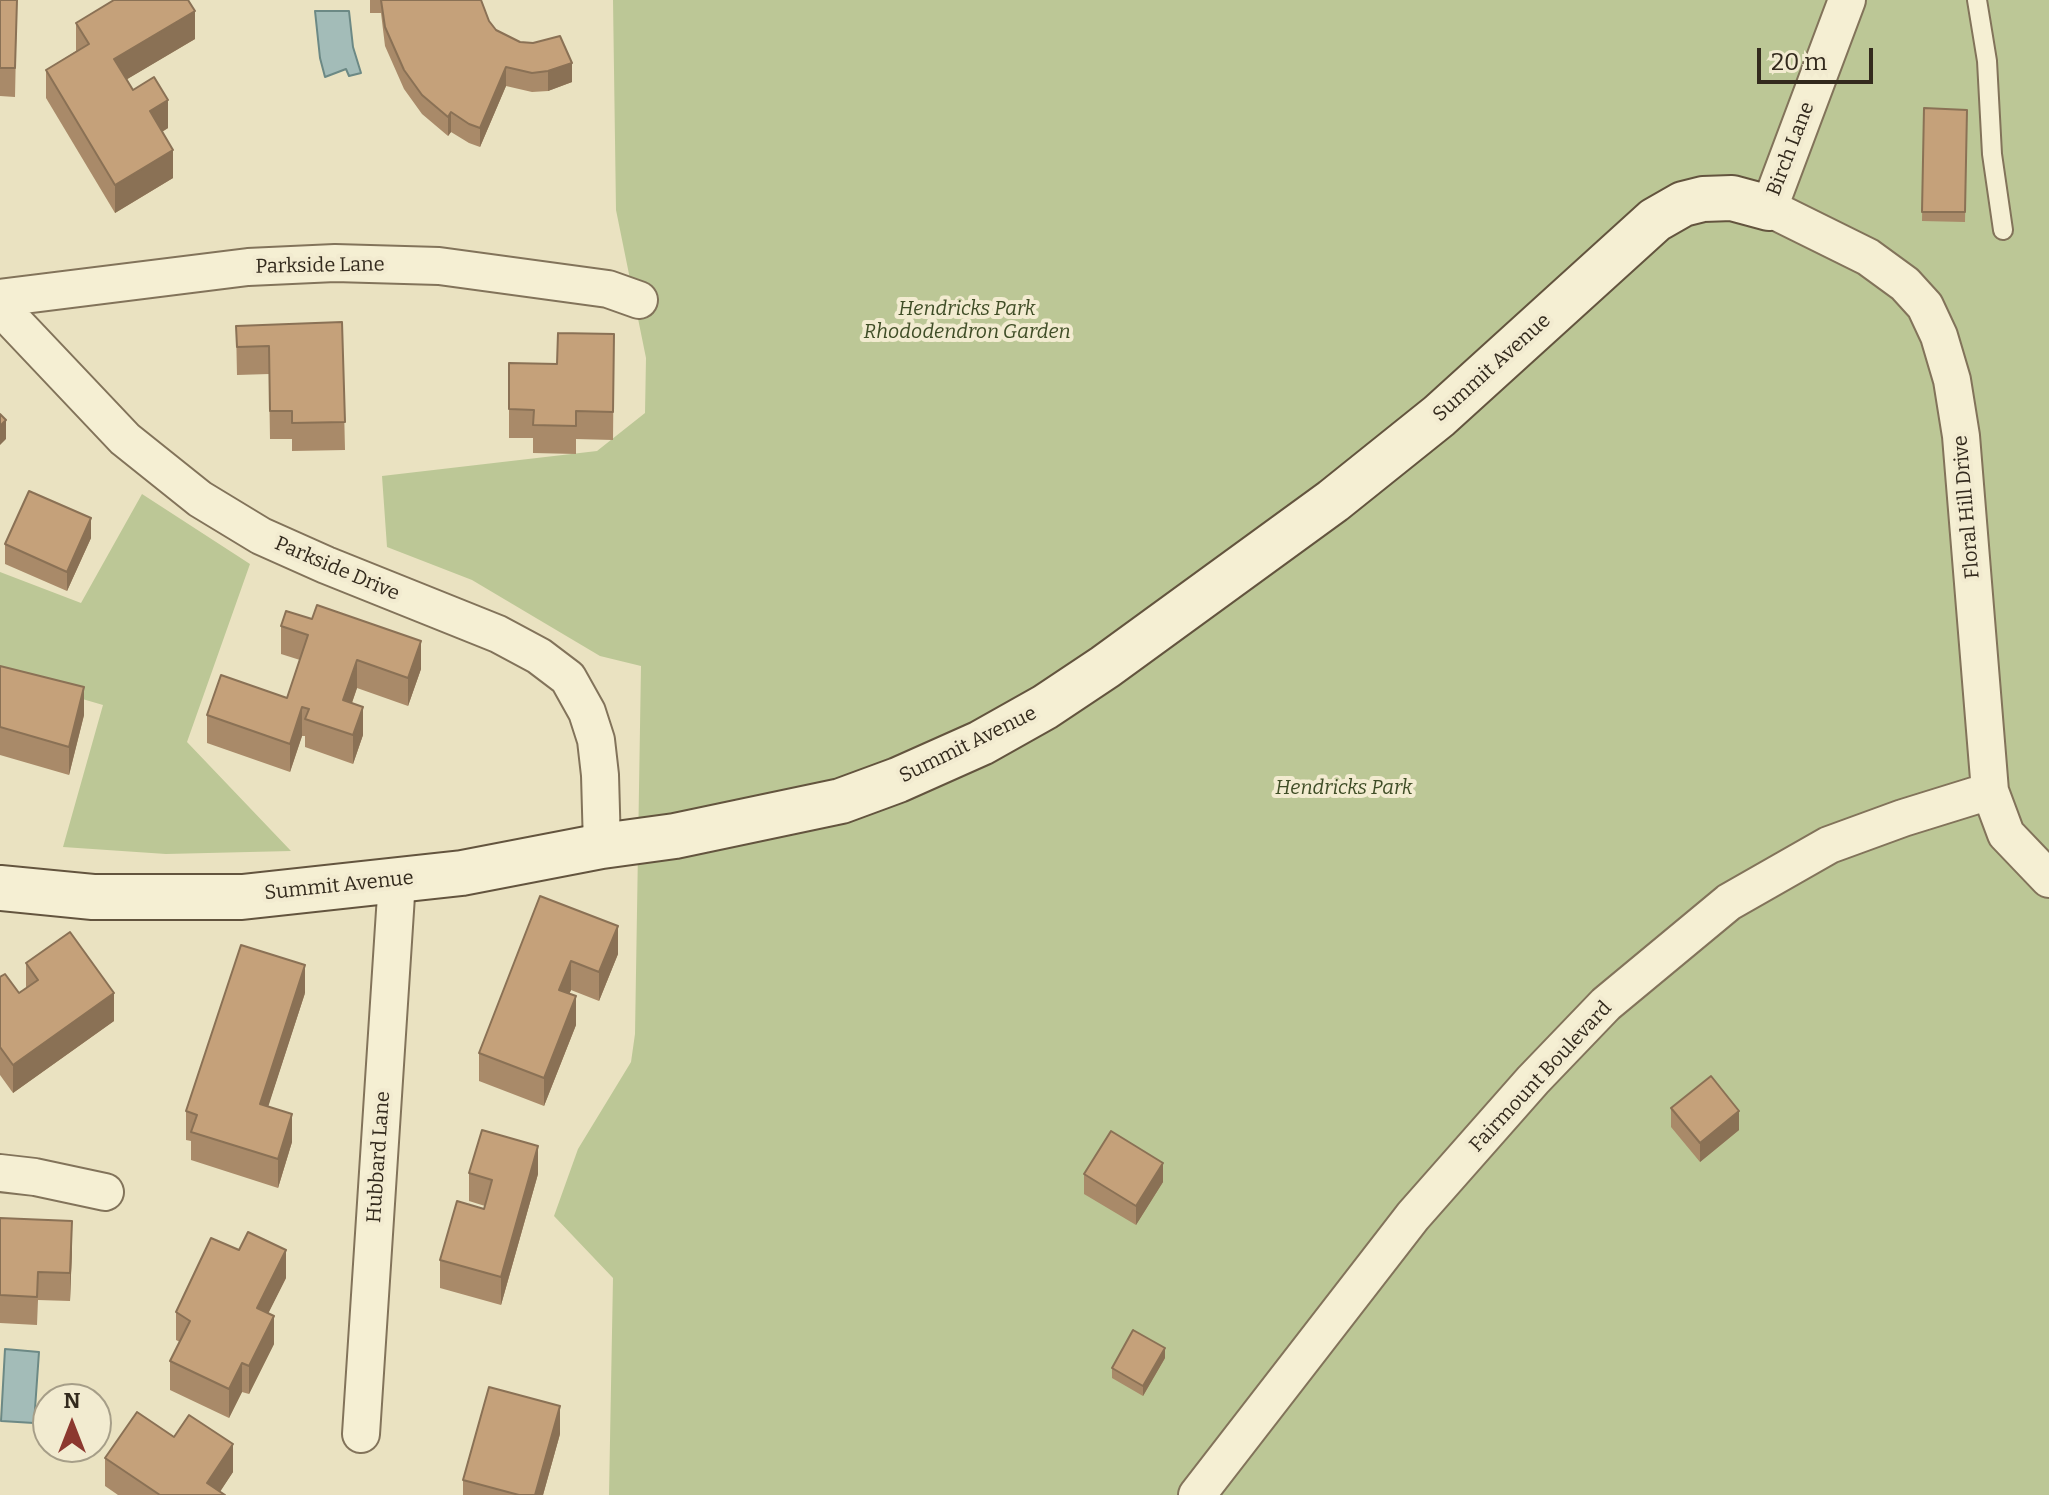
<!DOCTYPE html>
<style>
body{margin:0}
#map{position:relative;width:2049px;height:1495px;overflow:hidden;background:#eae2c1;font-family:Bitter,serif}
canvas{display:block}
.north{position:absolute;left:32px;top:1383px;width:80px;height:80px;box-sizing:border-box;background:#f2ebd0;border:2px solid #a69e88;border-radius:50%;rotate:0deg;font-size:22px;font-weight:700;line-height:32px;text-align:center;color:#332a1d}
.north::after{content:'';display:block;margin:auto;width:28px;height:36px;background:#8c382f;clip-path:polygon(50% 0,100% 100%,50% 72%,0 100%)}
.scale{position:absolute;left:1757px;top:48px;width:116px;height:36px;box-sizing:border-box;border:4px solid #332a1d;border-top:0;padding-left:10px;font-size:24px;line-height:28px;white-space:nowrap;color:#332a1d;-webkit-text-stroke:6px #f2ebd0;paint-order:stroke}
</style>
<div id="map">
<canvas width="2049" height="1495"></canvas>
<div class="north">N</div>
<div class="scale">20 m</div>
</div>
<script>
const context = document.querySelector('canvas').getContext('2d');
context.lineJoin = 'round';
function paint(path, color) { context.fillStyle = color; context.fill(path, 'evenodd'); }
const poly = rows => new Path2D(rows.map(r => 'M' + r).join(''));
function stroke(path, color, width, dash) { context.strokeStyle = color; context.lineWidth = width; context.lineCap = dash ? 'butt' : 'round'; context.setLineDash(dash || []); context.stroke(path); }
function drawText(font, color, halo, rows, align = 'center') {
  context.font = font + ' Bitter,serif'; context.lineWidth = 8; context.setLineDash([]); context.textBaseline = 'middle'; context.strokeStyle = halo; context.fillStyle = color; for (const [text, x, y, turn = 0] of rows) {
    context.save(); context.translate(x, y); context.rotate((+turn || 0) * Math.PI / 180); context.textAlign = isNaN(turn) ? turn : align; if (halo) context.strokeText(text, 0, 0); context.fillText(text, 0, 0); context.restore();
  }
}
paint(poly([
 [613,0,2049,0,2049,1495,609,1495,613,1278,554,1216,578,1149,631,1062,635,1034,641,666,600,656,472,580,387,547,382,476,597,451,645,413,646,358,616,210],
 [142,494,250,564,187,742,291,851,166,854,63,847,103,705,0,675,0,572,81,603]
]), '#bcc796');
const water = poly([
 [315,11,349,11,353,47,361,73,349,76,346,69,325,77,320,58,315,11],
 [5,1349,39,1352,34,1423,1,1421,5,1349]
]);
paint(water, '#a3bcb8');
stroke(water, '#6c8985', 2);
const lane = poly([
 [1977,0,1987,61,1992,154,2003,230]
]);
const street = poly([
 [1847,0,1769,208,1868,257,1905,284,1925,306,1939,336,1952,380,1961,436,1990,791,2006,834,2049,879],
 [0,298,248,267,335,263,439,266,608,289,639,300],
 [0,307,125,439,200,499,261,536,326,565,498,634,539,656,568,678,587,712,596,740,600,775,602,846],
 [0,1173,35,1177,105,1192],
 [361,1434,397,880],
 [1197,1495,1413,1216,1533,1080,1606,1004,1729,902,1829,845,1903,818,1990,791]
]);
const secondary = poly([
 [0,888,93,897,242,897,462,873,602,846,675,836,841,801,898,780,981,743,1045,707,1105,667,1333,501,1439,416,1655,220,1683,204,1703,199,1732,198,1769,208]
]);
stroke(lane, '#82735a', 22);
stroke(street, '#82735a', 40);
stroke(secondary, '#63543e', 48);
stroke(lane, '#f5efd3', 18);
stroke(street, '#f5efd3', 36);
stroke(secondary, '#f5efd3', 44);
paint(poly([
 [0,0,17,0,15,97,0,96],
 [370,0,481,0,489,21,496,30,572,82,548,91,532,92,506,86,480,147,469,143,451,132,448,136,422,114,404,89,385,46,381,13,370,13],
 [76,23,195,39,127,79,133,90,168,128,162,132,173,178,115,213,46,98,46,70,76,51],
 [1924,108,1967,110,1965,222,1922,221],
 [342,322,345,450,292,451,292,439,270,439,269,374,237,375,236,326],
 [614,334,613,440,576,439,576,454,533,453,533,438,509,438,509,363,557,364],
 [91,538,67,591,5,564,5,544],
 [281,626,421,669,408,706,357,688,352,703,363,735,353,764,305,747,305,736,302,736,290,772,207,743,207,715,287,698,300,660,281,654],
 [0,666,84,715,69,775,0,755],
 [540,896,618,954,599,1001,571,990,569,994,576,1025,544,1106,479,1081,479,1053],
 [26,963,114,1021,13,1093,0,1075,0,977,19,993,26,988],
 [305,993,268,1106,292,1142,278,1188,191,1160,191,1141,186,1140,186,1111],
 [1671,1108,1739,1130,1700,1162,1671,1127],
 [469,1173,538,1174,501,1305,440,1288,440,1260,484,1209,485,1206,469,1201],
 [1084,1174,1163,1182,1136,1225,1084,1194],
 [0,1218,72,1249,70,1301,38,1300,37,1325,0,1323],
 [286,1278,268,1313,274,1344,249,1394,242,1392,229,1418,170,1390,170,1361,180,1342,176,1340,176,1312],
 [1165,1358,1143,1396,1112,1378,1112,1368],
 [560,1434,543,1495,463,1495,463,1480],
 [174,1437,233,1472,220,1491,225,1495,118,1495,105,1486,105,1458]
]), '#a98a69');
paint(poly([
 [195,11,195,39,114,87,114,59],
 [572,63,572,82,548,91,548,71],
 [506,67,506,86,480,147,480,128],
 [168,100,168,128,150,139,150,111],
 [451,112,451,132,448,136,448,117],
 [173,150,173,178,115,213,115,185],
 [6,420,6,439,0,445,0,426],
 [91,518,91,538,67,591,67,572],
 [421,641,421,669,408,706,408,678],
 [357,660,357,688,343,728,343,700],
 [84,687,84,715,69,775,69,747],
 [302,707,302,736,290,772,290,744],
 [363,707,363,735,353,764,353,735],
 [618,926,618,954,599,1001,599,972],
 [571,961,571,990,559,1018,559,990],
 [305,965,305,993,260,1132,260,1104],
 [114,993,114,1021,13,1093,13,1065],
 [576,996,576,1025,544,1106,544,1078],
 [1739,1111,1739,1130,1700,1162,1700,1143],
 [292,1114,292,1142,278,1188,278,1159],
 [538,1146,538,1174,501,1305,501,1277],
 [1163,1163,1163,1182,1136,1225,1136,1206],
 [72,1221,72,1249,70,1301,70,1273],
 [286,1250,286,1278,257,1336,257,1308],
 [274,1316,274,1344,249,1394,249,1366],
 [1165,1348,1165,1358,1143,1396,1143,1386],
 [242,1363,242,1392,229,1418,229,1389],
 [560,1406,560,1434,543,1495,535,1495],
 [233,1444,233,1472,218,1495,207,1483]
]), '#8a7155');
const building = poly([
 [0,0,17,0,15,68,0,68,0,0],
 [114,0,188,0,195,11,114,59,133,90,154,77,168,100,150,111,173,150,115,185,46,70,89,44,76,23,114,0],
 [381,0,481,0,489,21,496,30,520,42,533,43,560,36,572,63,548,71,532,73,506,67,480,128,469,124,451,112,448,117,422,95,404,70,385,27,381,0],
 [1924,108,1967,110,1965,212,1922,212,1924,108],
 [342,322,345,422,292,423,292,411,270,411,269,346,237,347,236,326,342,322],
 [558,333,614,334,613,412,576,411,576,426,533,425,534,410,509,409,509,363,557,364,558,333],
 [0,414,6,420,0,426,0,414],
 [29,491,91,518,67,572,5,544,29,491],
 [317,605,421,641,408,678,357,660,343,700,363,707,353,735,305,719,309,709,302,707,290,744,207,715,221,675,287,698,308,635,281,626,286,611,312,619,317,605],
 [0,666,84,687,69,747,0,727,0,666],
 [540,896,618,926,599,972,571,961,559,990,576,996,544,1078,479,1053,540,896],
 [70,932,114,993,13,1065,0,1047,0,977,5,974,19,993,38,980,26,963,70,932],
 [241,945,305,965,260,1104,292,1114,278,1159,191,1132,197,1115,186,1111,241,945],
 [1711,1076,1739,1111,1700,1143,1671,1108,1711,1076],
 [482,1130,538,1146,501,1277,440,1260,457,1201,484,1209,492,1180,469,1173,482,1130],
 [1111,1131,1163,1163,1136,1206,1084,1174,1111,1131],
 [0,1218,72,1221,70,1273,38,1272,37,1297,0,1295,0,1218],
 [248,1232,286,1250,257,1308,274,1316,249,1366,242,1363,229,1389,170,1361,190,1321,176,1312,211,1238,239,1250,248,1232],
 [1133,1330,1165,1348,1143,1386,1112,1368,1133,1330],
 [489,1387,560,1406,535,1495,519,1495,463,1480,489,1387],
 [137,1412,174,1437,189,1415,233,1444,207,1483,225,1495,160,1495,105,1458,137,1412]
]);
paint(building, '#c5a17a');
stroke(building, '#8a7155', 2);
drawText('20px', '#332a1d', '#f2ebd0', [
 ["Birch Lane",1791,149,-69],
 ["Parkside Lane",320,266,-1],
 ["Summit Avenue",1492,368,-42],
 ["Floral Hill Drive",1967,507,-95],
 ["Parkside Drive",337,569,23],
 ["Summit Avenue",968,745,-26],
 ["Summit Avenue",339,886,-6],
 ["Fairmount Boulevard",1541,1077,-47],
 ["Hubbard Lane",379,1157,-86]
]);
drawText('italic 20px', '#3f4d26', '#f2ebd0', [
 ["Hendricks Park",967,309],
 ["Rhododendron Garden",967,332],
 ["Hendricks Park",1344,788]
]);
</script>
